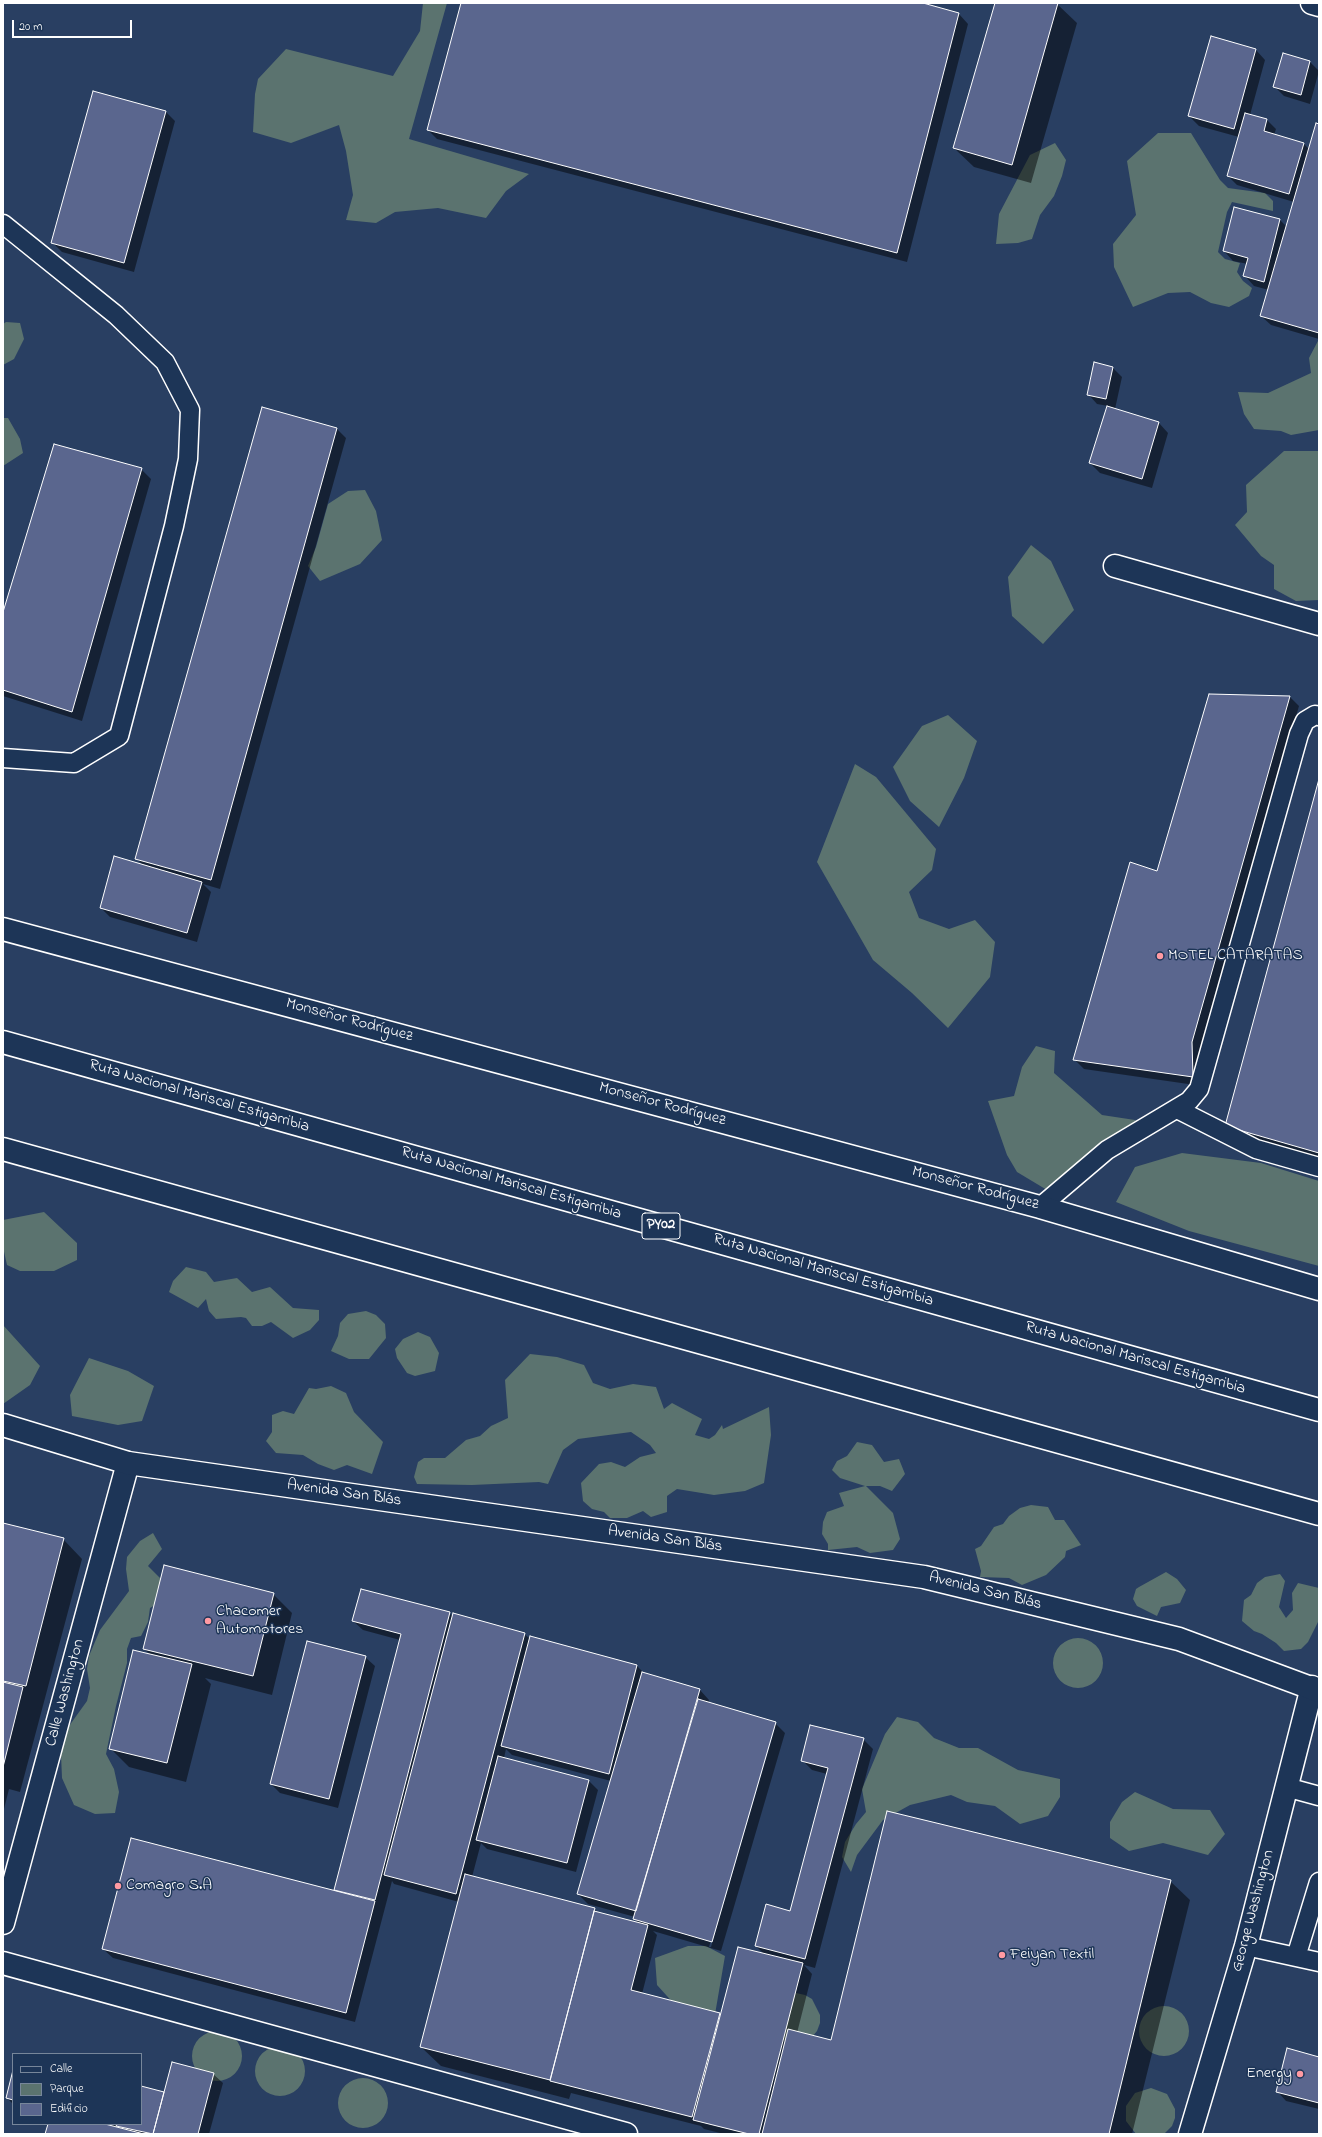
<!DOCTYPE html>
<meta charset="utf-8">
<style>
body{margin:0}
#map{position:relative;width:1322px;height:2137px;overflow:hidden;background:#293f62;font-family:"Indie Flower",sans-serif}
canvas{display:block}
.frame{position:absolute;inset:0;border:4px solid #fff;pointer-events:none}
.legend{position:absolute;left:12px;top:2053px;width:130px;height:72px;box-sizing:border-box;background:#1d3557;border:1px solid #77869a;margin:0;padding:5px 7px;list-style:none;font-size:12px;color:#fff}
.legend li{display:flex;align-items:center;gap:8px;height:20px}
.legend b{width:20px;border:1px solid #77869a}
.scale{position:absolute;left:12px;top:20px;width:120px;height:18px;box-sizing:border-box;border:2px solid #fff;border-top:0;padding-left:5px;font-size:12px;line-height:14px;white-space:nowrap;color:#fff;-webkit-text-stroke:3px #1d3557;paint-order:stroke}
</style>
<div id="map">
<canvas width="1322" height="2137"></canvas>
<div class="frame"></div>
<ul class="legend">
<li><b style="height:5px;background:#1d3557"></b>Calle</li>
<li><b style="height:11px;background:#5b736f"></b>Parque</li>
<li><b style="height:11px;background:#5a668e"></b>Edificio</li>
</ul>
<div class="scale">20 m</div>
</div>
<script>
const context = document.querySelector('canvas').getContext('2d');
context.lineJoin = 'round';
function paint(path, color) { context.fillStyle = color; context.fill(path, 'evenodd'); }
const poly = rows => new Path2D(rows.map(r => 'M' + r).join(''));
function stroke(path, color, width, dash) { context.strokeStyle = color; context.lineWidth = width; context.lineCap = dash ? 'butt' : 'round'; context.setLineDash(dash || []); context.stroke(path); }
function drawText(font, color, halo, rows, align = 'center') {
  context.font = font + ' "Indie Flower",sans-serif'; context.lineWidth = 3; context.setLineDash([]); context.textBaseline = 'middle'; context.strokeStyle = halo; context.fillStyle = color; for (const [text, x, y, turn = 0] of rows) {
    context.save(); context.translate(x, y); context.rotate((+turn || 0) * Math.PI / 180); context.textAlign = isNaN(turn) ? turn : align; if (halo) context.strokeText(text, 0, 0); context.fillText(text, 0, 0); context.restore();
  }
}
paint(poly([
 [423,3,447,3,409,139,529,174,506,191,486,218,438,208,395,212,376,223,346,220,353,195,346,151,339,125,291,143,253,132,255,94,258,79,286,49,393,76,420,31],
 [1158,133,1191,133,1220,180,1228,188,1265,193,1273,201,1273,211,1232,202,1227,212,1218,252,1225,259,1240,263,1237,272,1243,281,1252,288,1249,296,1229,307,1211,303,1190,292,1168,293,1133,307,1114,267,1113,244,1136,215,1127,161],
 [1055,143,1066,160,1062,176,1054,196,1040,215,1032,239,1018,243,996,244,999,214,1030,155],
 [6,322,20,323,24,339,14,359,3,365,3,324],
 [1319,339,1319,430,1291,435,1281,431,1254,429,1244,414,1238,392,1268,393,1311,373,1309,358],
 [3,418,8,418,20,439,23,453,3,466],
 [1284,451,1319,451,1319,600,1296,601,1274,589,1274,565,1261,556,1235,525,1247,512,1246,485],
 [365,490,376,511,382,540,360,564,320,581,308,566,316,547,328,504,348,491],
 [1031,545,1051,561,1074,610,1043,644,1012,616,1008,577],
 [948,715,977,741,964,778,939,827,910,801,893,767,922,726],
 [855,764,876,777,936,849,932,870,909,892,919,918,949,929,975,920,995,942,990,977,948,1028,912,993,873,960,817,862],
 [1036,1046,1055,1051,1054,1073,1102,1115,1135,1120,1148,1132,1047,1190,1017,1172,1007,1155,988,1101,1014,1096,1022,1067],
 [1182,1153,1261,1163,1319,1181,1319,1266,1189,1231,1116,1202,1135,1167],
 [44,1212,77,1243,77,1260,54,1271,20,1271,7,1265,3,1247,3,1220],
 [186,1267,206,1272,214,1282,237,1278,252,1292,270,1287,293,1308,319,1310,319,1320,310,1330,293,1338,271,1322,262,1326,252,1326,246,1318,241,1317,216,1319,209,1311,206,1299,198,1308,169,1292,173,1281],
 [366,1311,376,1315,385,1324,386,1338,369,1359,349,1359,331,1351,338,1336,340,1323,348,1314],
 [3,1325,40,1366,30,1385,3,1404],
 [418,1332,430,1337,439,1353,435,1371,415,1376,407,1373,397,1358,395,1349,403,1339],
 [530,1354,557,1357,584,1365,593,1383,610,1389,633,1384,656,1387,664,1409,672,1403,702,1419,695,1435,709,1439,715,1435,722,1425,723,1429,769,1407,771,1435,764,1483,745,1491,714,1495,677,1489,667,1496,667,1512,651,1517,643,1511,627,1518,610,1518,604,1512,592,1509,583,1501,581,1483,599,1464,611,1462,625,1467,640,1457,656,1453,650,1445,631,1432,578,1439,563,1450,548,1484,539,1482,472,1485,417,1484,414,1477,418,1462,424,1458,445,1458,466,1440,480,1436,491,1426,508,1418,505,1380],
 [89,1358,128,1371,154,1386,142,1421,118,1425,72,1416,70,1395],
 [331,1386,346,1393,354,1412,383,1442,372,1474,347,1465,334,1470,318,1464,303,1455,276,1453,266,1441,272,1432,272,1415,283,1411,294,1414,309,1388,316,1389],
 [857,1442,872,1445,884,1462,899,1459,905,1474,892,1491,880,1486,866,1486,893,1513,900,1539,893,1550,870,1553,857,1547,828,1550,828,1544,822,1534,823,1522,827,1512,844,1506,839,1493,865,1486,840,1478,832,1470,837,1461,847,1456],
 [1031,1505,1048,1507,1055,1520,1064,1520,1081,1545,1066,1551,1065,1557,1046,1575,1022,1585,1009,1578,980,1577,981,1571,975,1549,981,1546,994,1527,1003,1524,1009,1516,1020,1508],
 [153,1533,162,1549,148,1566,167,1585,165,1599,150,1608,148,1622,141,1636,131,1638,127,1649,127,1663,116,1706,106,1754,114,1769,119,1792,115,1813,95,1814,74,1805,62,1778,61,1755,64,1733,87,1701,90,1688,87,1669,89,1656,100,1630,129,1591,126,1569,127,1557,140,1541],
 [1166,1572,1177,1579,1186,1590,1180,1603,1161,1607,1157,1616,1137,1606,1133,1599,1136,1589,1139,1587],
 [1280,1574,1285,1581,1279,1607,1286,1618,1293,1610,1292,1593,1298,1583,1319,1588,1319,1620,1308,1642,1301,1649,1284,1651,1276,1643,1262,1634,1254,1631,1242,1621,1244,1600,1251,1595,1257,1583,1265,1577],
 '1053 1663a25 25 0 1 1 50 0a25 25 0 1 1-50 0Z',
 [897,1717,918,1722,934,1738,959,1748,978,1748,1018,1770,1060,1779,1060,1797,1048,1816,1020,1824,995,1806,967,1802,951,1795,910,1805,883,1820,857,1855,851,1872,842,1857,845,1842,856,1824,866,1812,862,1789,885,1734],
 [1135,1792,1173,1809,1210,1810,1225,1834,1208,1855,1163,1843,1129,1851,1110,1838,1110,1822,1122,1802],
 [688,1946,706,1946,725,1956,713,2026,686,2017,657,1985,655,1958],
 [796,1993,805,1995,812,1999,820,2015,820,2023,817,2031,812,2037,789,2042,781,2039,788,1994],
 '1139 2031a25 25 0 1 1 50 0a25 25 0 1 1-50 0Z',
 '192 2056a25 25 0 1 1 50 0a25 25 0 1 1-50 0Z',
 '255 2071a25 25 0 1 1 50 0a25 25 0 1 1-50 0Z',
 '338 2103a25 25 0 1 1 50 0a25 25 0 1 1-50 0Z',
 [1151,2088,1167,2094,1175,2109,1175,2118,1172,2126,1164,2134,1136,2134,1126,2121,1126,2106,1135,2093]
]), '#5b736f');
paint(poly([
 [462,3,919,3,959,14,968,24,907,262,437,139,428,130],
 [996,3,1056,3,1077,23,1031,183,974,167,954,148],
 [1212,38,1256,50,1265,60,1250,115,1267,120,1276,129,1274,135,1304,144,1309,149,1319,125,1319,339,1271,325,1261,316,1269,290,1254,286,1245,276,1248,264,1233,261,1224,251,1235,208,1280,220,1287,227,1294,202,1237,185,1228,176,1239,137,1199,126,1189,116],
 [1284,54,1310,62,1319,71,1310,104,1284,96,1275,87],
 [166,112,175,121,134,272,62,252,52,242],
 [1113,368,1122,377,1115,409,1159,423,1168,433,1152,488,1100,473,1090,463,1108,406,1097,404,1088,394],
 [337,429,346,438,220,889,203,884,211,892,197,942,110,917,101,908,144,866,137,859],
 [141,469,151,479,82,721,3,696,3,616],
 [1290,697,1299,706,1201,1052,1202,1086,1084,1069,1074,1059,1158,872],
 [1319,782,1319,1159,1236,1135],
 [3,1524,63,1539,82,1559,20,1792,9,1789,3,1813],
 [273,1594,292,1613,272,1695,205,1678,211,1684,186,1782,129,1767,110,1748,151,1655,144,1649],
 [449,1613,453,1617,524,1634,530,1639,530,1638,637,1666,646,1675,700,1690,709,1700,708,1704,775,1723,785,1733,721,1951,653,1931,657,1935,642,1994,721,2016,765,1955,756,1946,791,1912,827,1774,812,1770,802,1760,863,1739,873,1749,815,1968,804,1965,812,1974,797,2033,831,2041,1170,1881,1190,1900,1132,2134,724,2134,704,2129,701,2126,571,2093,569,2099,441,2066,421,2047,459,1902,394,1884,392,1881,355,2022,113,1958,103,1949,334,1892,400,1640,363,1630,353,1621],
 [773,1728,775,1728,711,1947,709,1947],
 [506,1749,512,1755,611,1781,578,1894,588,1904,635,1917,635,1919,639,1924,599,1913,594,1909,472,1877,481,1843,487,1849,576,1872,598,1790,589,1781,504,1758],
 [365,1657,375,1666,338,1808,280,1793,271,1784],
 [1319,2058,1319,2109,1286,2101,1277,2091],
 [13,2074,13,2104,7,2098],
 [213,2074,223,2083,209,2134,46,2134,49,2124,141,2124,141,2087,165,2094]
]), '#0007');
const building = poly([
 [461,3,923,3,959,13,897,253,427,130,461,3],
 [995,3,1058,3,1012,165,953,148,995,3],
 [1211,36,1256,49,1234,129,1188,116,1211,36],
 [1283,53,1310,61,1301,95,1273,87,1283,53],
 [93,91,166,111,124,263,51,243,93,91],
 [1245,113,1267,119,1264,131,1304,143,1289,194,1227,176,1245,113],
 [1316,123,1319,124,1319,333,1260,316,1316,123],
 [1234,207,1280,219,1264,282,1243,276,1248,258,1223,251,1234,207],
 [1094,362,1113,367,1106,399,1087,395,1094,362],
 [1107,406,1159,422,1142,479,1089,463,1107,406],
 [262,407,337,428,211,880,135,859,262,407],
 [54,444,142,468,72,712,3,690,3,612,54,444],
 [1209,694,1290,696,1192,1042,1193,1077,1073,1060,1130,862,1157,871,1209,694],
 [1319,779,1319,1153,1225,1126,1319,779],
 [114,856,202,882,187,933,100,908,114,856],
 [3,1523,64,1538,26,1686,3,1681,3,1523],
 [164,1565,274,1593,253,1676,143,1649,164,1565],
 [361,1589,450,1612,375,1900,334,1890,401,1634,352,1621,361,1589],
 [453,1613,525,1633,456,1894,384,1875,453,1613],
 [530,1636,637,1665,609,1774,501,1746,530,1636],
 [307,1641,366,1656,329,1799,270,1784,307,1641],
 [133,1650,192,1664,167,1763,109,1749,133,1650],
 [642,1672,700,1689,636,1911,577,1894,642,1672],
 [3,1682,23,1687,3,1767,3,1682],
 [698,1699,776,1722,712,1942,633,1919,698,1699],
 [810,1725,864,1738,805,1959,755,1946,766,1904,790,1911,828,1768,801,1761,810,1725],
 [498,1756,589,1780,567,1863,476,1840,498,1756],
 [887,1811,1171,1880,1109,2134,762,2134,788,2029,831,2040,887,1811],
 [131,1838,375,1901,346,2013,102,1949,131,1838],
 [465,1874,595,1908,550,2080,420,2047,465,1874],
 [594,1911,648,1925,631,1990,720,2013,692,2117,550,2081,594,1911],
 [738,1947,803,1963,759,2134,749,2134,693,2120,738,1947],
 [1287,2048,1319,2057,1319,2103,1276,2092,1287,2048],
 [172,2062,214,2073,198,2134,153,2134,172,2062],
 [13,2070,13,2100,6,2098,13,2070],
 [141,2086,164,2092,153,2134,116,2126,117,2124,141,2124,141,2086],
 [48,2124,105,2124,144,2134,45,2134,48,2124]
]);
paint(building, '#5a668e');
stroke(building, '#fff', 1);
const lane = poly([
 [3,224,116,315,165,362,190,410,188,459,174,526,119,736,74,763,3,758],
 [1177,1109,1256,1149,1319,1167],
 [1040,1207,1107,1150,1189,1101,1199,1089,1299,734,1305,721,1315,715,1319,716],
 [1286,1787,1319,1796],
 [1246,1946,1319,1962],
 [1296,1957,1319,1882]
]);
const street = poly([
 [1312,3,1319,5],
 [1115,566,1319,624],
 [3,1923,128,1463],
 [3,1963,626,2134],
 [1190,2134,1246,1946,1312,1687]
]);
const secondary = poly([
 [3,929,1040,1207,1319,1289],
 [3,1425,128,1463,924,1577,1179,1639,1319,1691]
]);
const highway = poly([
 [3,1042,1319,1410],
 [3,1149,1319,1514]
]);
stroke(lane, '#fff', 21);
stroke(street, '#fff', 25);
stroke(secondary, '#fff', 25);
stroke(highway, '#fff', 25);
stroke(lane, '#1d3557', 18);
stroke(street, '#1d3557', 22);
stroke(secondary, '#1d3557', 22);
stroke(highway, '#1d3557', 22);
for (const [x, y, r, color] of [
 [1160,956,4,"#ff9aa2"],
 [208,1621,4,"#ff9aa2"],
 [118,1886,4,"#ff9aa2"],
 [1002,1955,4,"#ff9aa2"],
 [1300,2074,4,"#ff9aa2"]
]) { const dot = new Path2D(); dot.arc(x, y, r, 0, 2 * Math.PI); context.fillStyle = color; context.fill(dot); stroke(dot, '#1d3557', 1.5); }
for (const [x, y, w] of [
 [661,1226,38]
]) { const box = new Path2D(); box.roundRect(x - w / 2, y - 13, w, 26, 3); context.fillStyle = '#1d3557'; context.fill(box); stroke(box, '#fff', 1); }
drawText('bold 15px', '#fff', null, [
 ["PY02",661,1226]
]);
drawText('16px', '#fff', '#1d3557', [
 ["MOTEL CATARATAS",1168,956],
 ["Chacomer",216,1612],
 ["Automotores",216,1630],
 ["Comagro S.A",126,1886],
 ["Feiyan Textil",1010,1955],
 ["Energy",1292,2074,"right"]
], 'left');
drawText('16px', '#fff', '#1d3557', [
 ["Monseñor Rodríguez",349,1021,15],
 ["Ruta Nacional Mariscal Estigarribia",199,1097,16],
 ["Monseñor Rodríguez",662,1105,15],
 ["Ruta Nacional Mariscal Estigarribia",511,1184,16],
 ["Monseñor Rodríguez",975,1189,15],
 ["Ruta Nacional Mariscal Estigarribia",823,1271,16],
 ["Ruta Nacional Mariscal Estigarribia",1135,1359,16],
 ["Avenida San Blás",344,1494,8],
 ["Avenida San Blás",665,1540,8],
 ["Avenida San Blás",985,1592,14],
 ["Calle Washington",66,1693,-75],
 ["George Washington",1254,1911,-75]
]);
</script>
